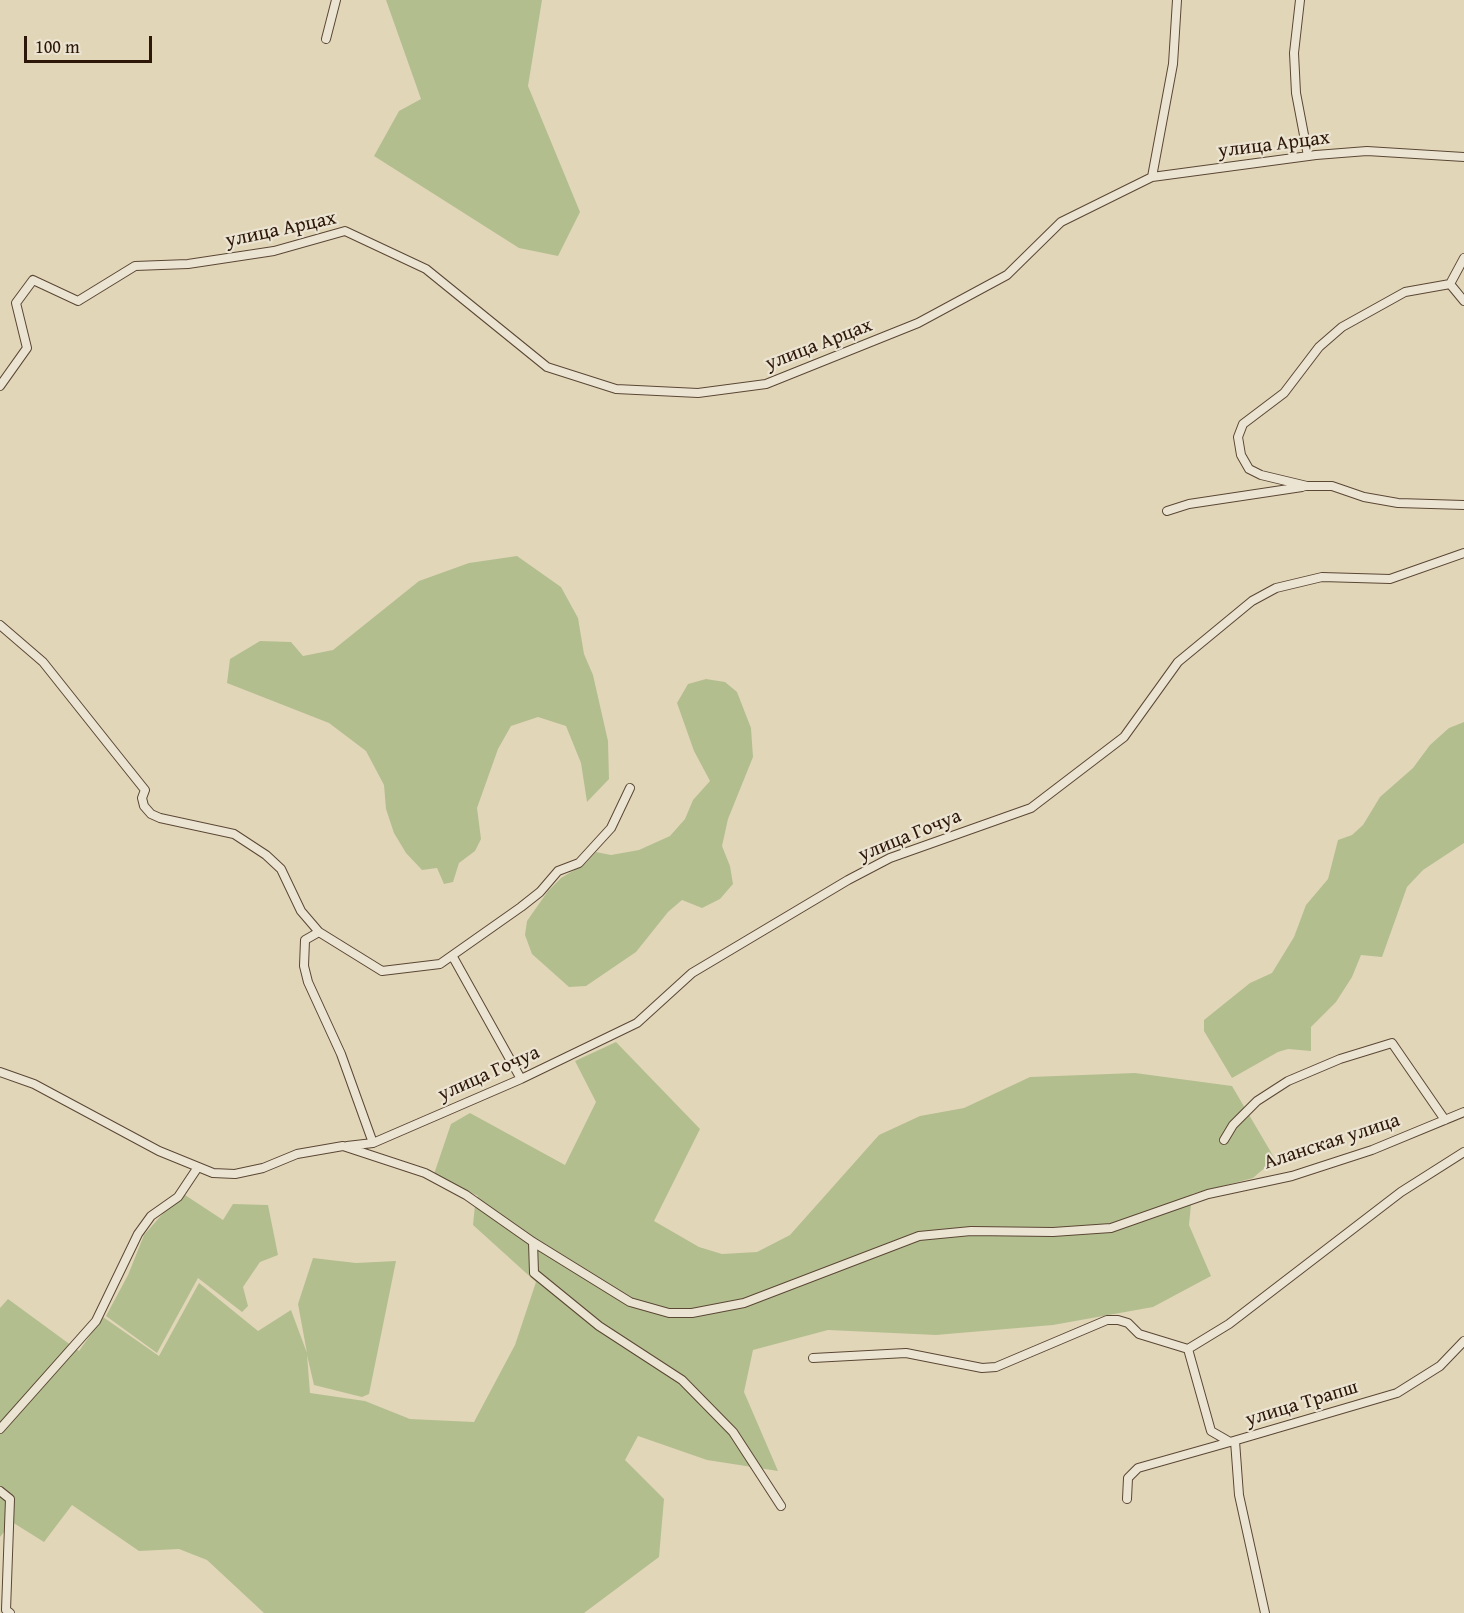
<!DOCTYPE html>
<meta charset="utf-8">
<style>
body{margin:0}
#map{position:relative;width:1464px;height:1613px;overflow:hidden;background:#e2d6b9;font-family:"Gentium Book Plus",serif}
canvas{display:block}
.scale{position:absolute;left:24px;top:36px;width:128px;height:27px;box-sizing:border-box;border:3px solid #2d1708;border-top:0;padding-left:8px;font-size:18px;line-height:21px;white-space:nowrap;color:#2d1708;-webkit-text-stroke:4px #ece4d2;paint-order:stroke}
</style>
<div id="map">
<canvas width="1464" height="1613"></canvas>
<div class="scale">100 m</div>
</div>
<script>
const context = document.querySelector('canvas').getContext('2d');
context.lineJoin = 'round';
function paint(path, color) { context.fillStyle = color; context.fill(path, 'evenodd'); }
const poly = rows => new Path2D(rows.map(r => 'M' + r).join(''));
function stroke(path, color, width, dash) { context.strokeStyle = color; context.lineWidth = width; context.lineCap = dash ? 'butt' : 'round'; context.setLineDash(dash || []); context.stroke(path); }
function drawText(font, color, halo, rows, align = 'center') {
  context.font = font + ' "Gentium Book Plus",serif'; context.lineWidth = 4.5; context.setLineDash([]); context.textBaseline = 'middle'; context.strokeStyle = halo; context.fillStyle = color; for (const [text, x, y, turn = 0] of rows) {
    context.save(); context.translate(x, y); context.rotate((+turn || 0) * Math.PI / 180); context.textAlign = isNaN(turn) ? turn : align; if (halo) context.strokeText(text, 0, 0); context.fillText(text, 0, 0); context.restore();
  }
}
paint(poly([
 [386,0,542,0,528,86,580,212,558,256,519,248,374,156,399,111,421,99],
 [517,556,561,587,578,618,584,654,593,675,608,741,609,779,587,802,581,763,566,726,538,717,511,726,498,749,477,808,481,839,475,851,459,863,453,882,444,884,437,868,422,870,406,853,394,833,386,809,384,785,366,751,329,723,227,683,230,659,260,641,291,642,303,656,333,650,419,581,469,563],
 [706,679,725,682,737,692,751,728,753,757,728,819,722,846,730,866,733,884,720,899,702,908,682,900,668,912,636,952,586,986,569,987,532,954,525,935,527,921,548,891,561,878,586,863,596,852,611,855,639,850,670,836,685,819,693,800,710,781,694,751,677,703,688,684],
 [1464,722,1464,843,1423,870,1407,887,1382,957,1361,955,1352,977,1336,1002,1311,1027,1311,1051,1288,1049,1278,1052,1232,1078,1204,1031,1204,1020,1250,983,1272,973,1294,937,1306,905,1328,879,1338,840,1352,835,1363,825,1380,797,1413,768,1430,745,1449,728],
 [616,1042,700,1129,654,1221,699,1247,722,1254,757,1252,790,1235,879,1135,920,1116,964,1108,1030,1077,1135,1073,1232,1086,1275,1159,1253,1178,1192,1194,1189,1225,1211,1276,1153,1307,1053,1325,936,1335,828,1330,753,1350,744,1392,778,1471,707,1460,638,1436,625,1460,664,1499,659,1557,584,1613,264,1613,207,1560,179,1549,139,1551,72,1505,44,1542,12,1522,0,1537,0,1308,8,1299,79,1351,103,1317,159,1356,199,1283,258,1331,291,1310,307,1353,298,1304,313,1258,356,1263,396,1261,369,1394,362,1397,314,1385,307,1355,310,1393,365,1401,410,1419,474,1422,515,1345,536,1282,473,1225,475,1205,478,1196,434,1174,451,1124,470,1113,565,1165,596,1102,575,1061],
 [185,1195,223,1220,233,1204,268,1205,278,1255,260,1262,243,1287,248,1306,242,1312,198,1278,157,1353,106,1316,128,1275,144,1235,165,1211]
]), '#b3be8f');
const minor = poly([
 [1300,0,1294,53,1296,93,1308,156],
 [326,39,336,0],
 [1152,177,1173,64,1177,0],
 [1464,258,1450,284,1405,292,1342,327,1319,347,1284,393,1243,424,1238,437,1241,455,1249,469,1261,475,1307,486,1332,486,1364,497,1398,503,1464,505],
 [1450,284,1464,301],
 [0,386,27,348,16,303,33,280,78,301,135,266,188,264,274,251,345,231,426,269,547,367,616,389,698,393,766,384,918,323,1007,275,1061,222,1152,177,1316,155,1367,151,1464,157],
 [1167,511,1189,504,1302,487],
 [0,625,43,662,117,755,145,790,142,798,144,806,151,814,160,818,234,834,266,855,281,869,301,911,319,932],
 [453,957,521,1079],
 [0,1072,34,1084,159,1151,213,1173,235,1174,263,1168,297,1154,343,1146,425,1173,466,1195,533,1242,630,1302,669,1313,692,1313,744,1303,919,1236,971,1231,1053,1232,1111,1228,1208,1194,1292,1176,1372,1150,1464,1112],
 [1224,1140,1233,1125,1257,1101,1288,1081,1340,1059,1392,1043,1445,1120],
 [373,1143,341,1054,308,982,304,966,305,940,319,932,382,971,440,964,521,907,540,892,558,871,579,863,611,828,630,788],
 [347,1146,373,1143,521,1079,637,1023,692,973,848,880,890,858,1031,808,1124,737,1178,662,1252,601,1276,588,1322,577,1390,579,1464,553],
 [533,1242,534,1273,599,1326,682,1380,733,1432,781,1506],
 [1188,1349,1211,1431,1230,1442,1397,1393,1440,1366,1464,1341],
 [813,1358,906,1353,982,1368,996,1367,1107,1320,1118,1320,1128,1323,1139,1334,1188,1349,1229,1324,1401,1192,1464,1152],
 [0,1429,96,1321,138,1234,151,1216,178,1197,198,1167],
 [1235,1441,1239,1495,1265,1613],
 [0,1491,10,1499,6,1610,10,1613],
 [1127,1499,1128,1478,1138,1468,1230,1442]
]);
stroke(minor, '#5a4734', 10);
stroke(minor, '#ece4d2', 8);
drawText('20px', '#2d1708', '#ece4d2', [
 ["улица Арцах",1274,145,-7],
 ["улица Арцах",281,230,-12],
 ["улица Арцах",819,345,-21],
 ["улица Гочуа",910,836,-22],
 ["улица Гочуа",489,1074,-24],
 ["Аланская улица",1332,1142,-18],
 ["улица Трапш",1302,1404,-17]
]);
</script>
